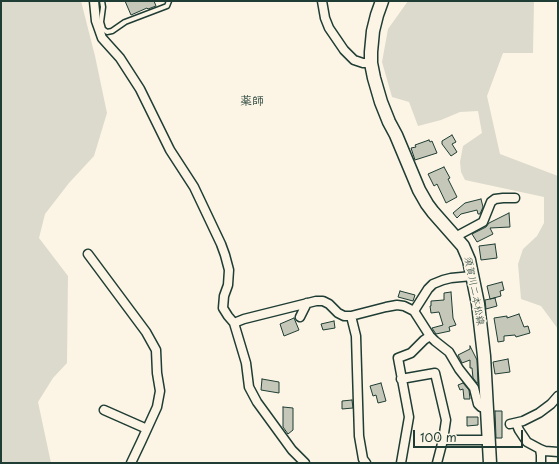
<!DOCTYPE html>
<meta charset="utf-8">
<style>
body{margin:0}
#map{position:relative;width:559px;height:464px;overflow:hidden;background:#fcf5e5;font-family:"Playpen Sans",sans-serif}
canvas{display:block}
.frame{position:absolute;inset:0;border:2px solid #1f3d34;pointer-events:none}
.scale{position:absolute;left:413px;top:430px;width:110px;height:18px;box-sizing:border-box;border:2px solid #1f3d34;border-top:0;padding-left:5px;font-size:12px;line-height:14px;white-space:nowrap;color:#1f3d34;-webkit-text-stroke:3px #fcf5e5;paint-order:stroke}
</style>
<div id="map">
<canvas width="559" height="464"></canvas>
<div class="frame"></div>
<div class="scale">100 m</div>
</div>
<script>
const context = document.querySelector('canvas').getContext('2d');
context.lineJoin = 'round';
function paint(path, color) { context.fillStyle = color; context.fill(path, 'evenodd'); }
const poly = rows => new Path2D(rows.map(r => 'M' + r).join(''));
function stroke(path, color, width, dash) { context.strokeStyle = color; context.lineWidth = width; context.lineCap = dash ? 'butt' : 'round'; context.setLineDash(dash || []); context.stroke(path); }
function drawText(font, color, halo, rows, align = 'center') {
  context.font = font + ' "Playpen Sans","Klee One",sans-serif'; context.lineWidth = 3.5; context.setLineDash([]); context.textBaseline = 'middle'; context.strokeStyle = halo; context.fillStyle = color; for (const [text, x, y, turn = 0] of rows) {
    context.save(); context.translate(x, y); context.rotate((+turn || 0) * Math.PI / 180); context.textAlign = isNaN(turn) ? turn : align; if (halo) context.strokeText(text, 0, 0); context.fillText(text, 0, 0); context.restore();
  }
}
paint(poly([
 [1,1,81,1,95,56,107,113,94,156,69,183,45,214,39,238,68,276,67,363,53,378,38,402,51,463,1,463],
 [408,1,534,1,533,53,503,53,487,96,500,154,558,176,558,329,541,306,521,299,518,264,523,249,537,236,544,223,544,197,465,180,461,172,460,162,463,146,482,133,478,111,460,112,441,120,418,126,409,102,392,97,382,62,388,29]
]), '#dcdacc');
const building = poly([
 [125,1,154,1,156,6,148,9,147,8,131,15,125,1],
 [452,135,456,142,452,144,457,152,451,156,442,144,442,141,452,135],
 [429,140,430,142,432,141,437,153,415,160,411,148,416,147,415,145,429,140],
 [444,167,450,178,448,179,457,197,446,203,437,184,434,186,428,174,444,167],
 [481,199,483,207,480,214,478,214,477,210,461,214,457,218,453,213,465,203,481,199],
 [509,213,510,227,490,228,493,234,477,242,472,234,486,227,489,223,509,213],
 [495,244,497,258,481,260,479,246,495,244],
 [502,282,504,290,500,291,501,296,490,299,487,286,502,282],
 [400,291,415,295,413,301,398,297,400,291],
 [451,292,453,318,456,325,449,327,450,331,436,334,432,328,443,325,439,312,431,313,430,306,431,306,431,301,444,300,444,293,451,292],
 [495,298,497,306,486,309,485,300,495,298],
 [519,314,524,327,528,326,530,333,516,337,515,335,504,336,504,341,498,342,494,318,507,316,507,318,519,314],
 [294,318,299,330,284,336,280,324,294,318],
 [334,321,335,328,323,330,321,324,334,321],
 [470,346,477,360,478,383,477,383,473,378,472,368,470,368,470,360,462,363,458,355,470,349,470,346],
 [508,359,510,372,495,374,493,362,508,359],
 [262,379,279,382,279,393,261,390,262,379],
 [381,383,386,401,378,403,376,395,373,396,370,386,381,383],
 [463,383,469,390,470,399,464,399,463,389,460,390,458,385,463,383],
 [352,400,353,408,342,409,342,401,352,400],
 [283,407,293,408,293,430,288,434,283,427,283,407],
 [495,411,502,411,502,438,496,438,495,411],
 [467,417,478,417,478,425,467,426,467,417]
]);
paint(building, '#c5c7b9');
stroke(building, '#1f3d34', 1);
const lane = poly([
 [102,1,103,7,101,22,103,29,107,32,112,31,125,22,167,6,169,1]
]);
const street = poly([
 [94,1,96,21,102,38,120,58,140,89,170,150,194,187,221,244,225,255,229,270,228,285,224,296,223,308,228,316,234,323],
 [322,1,325,18,329,28,344,50,354,60,363,63,371,63],
 [455,237,483,222,491,202,495,199,503,198,515,198],
 [88,254,146,332,156,350,157,373,160,391,157,407,141,442,131,463],
 [414,311,430,336,435,341,449,352,459,369,474,388,478,404,481,407,487,409],
 [300,317,307,303],
 [401,379,435,373,446,420,443,440,437,463],
 [104,410,147,429],
 [516,423,519,430,527,442,540,449,545,451,558,452],
 [510,424,523,421,539,413,551,404,558,396],
 [443,440,489,440],
 [540,449,541,455,541,463],
 [305,463,292,450,257,402,249,387,246,363,234,323,244,319,316,301,323,301,329,304,338,313,344,316,351,316],
 [366,463,363,459,359,436,356,336,351,316,386,307,397,305,404,306,414,311,428,289,433,284,443,280,451,278,472,276],
 [401,463,409,417,398,358,411,353,424,340,430,336]
]);
const secondary = poly([
 [382,1,377,15,373,31,371,52,371,63,374,78,381,102,389,122,396,135,419,190,427,204,433,212,463,246,469,260,478,304,484,356,490,463]
]);
stroke(lane, '#1f3d34', 7);
stroke(street, '#1f3d34', 11);
stroke(secondary, '#1f3d34', 15);
stroke(lane, '#fcf5e5', 4);
stroke(street, '#fcf5e5', 8);
stroke(secondary, '#fcf5e5', 12);
drawText('10px', '#1f3d34', '#fcf5e5', [
 ["須賀川二本松線",474,291,79]
]);
drawText('bold 12px', '#1f3d34', '#fcf5e5', [
 ["薬師",252,102]
]);
</script>
